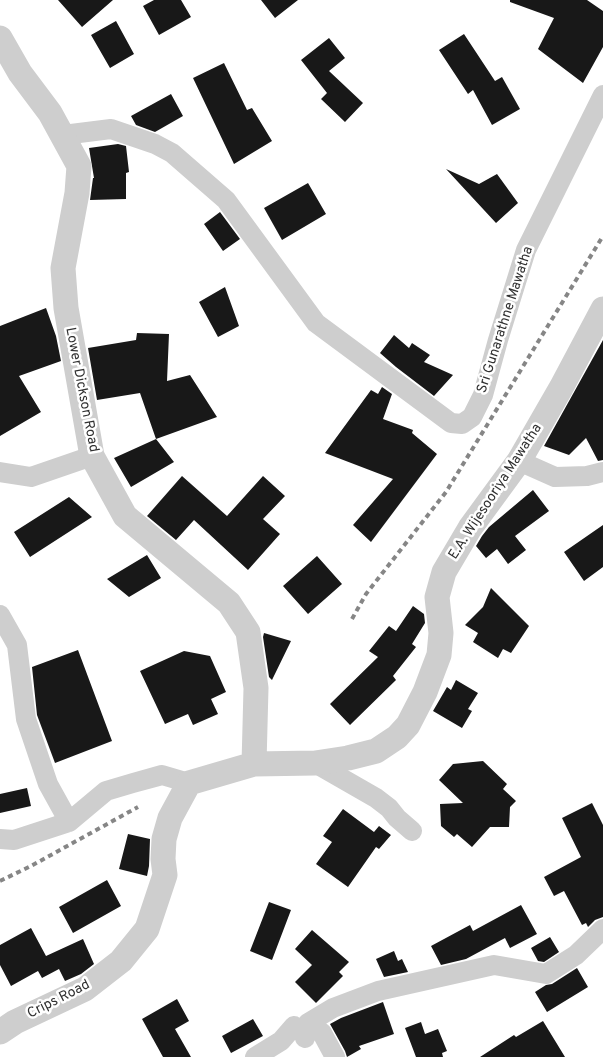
<!DOCTYPE html>
<style>
body{margin:0}
canvas{display:block;background:#fff}
</style>
<canvas width="603" height="1057"></canvas>
<script>
const context = document.querySelector('canvas').getContext('2d');
context.lineJoin = 'round';
function paint(path, color) { context.fillStyle = color; context.fill(path, 'evenodd'); }
const poly = rows => new Path2D(rows.map(r => 'M' + r).join(''));
function stroke(path, color, width, dash) { context.strokeStyle = color; context.lineWidth = width; context.lineCap = dash ? 'butt' : 'round'; context.setLineDash(dash || []); context.stroke(path); }
function drawText(font, color, halo, rows, align = 'center') {
  context.font = font + ' Overpass,sans-serif'; context.lineWidth = 5; context.setLineDash([]); context.textBaseline = 'middle'; context.strokeStyle = halo; context.fillStyle = color; for (const [text, x, y, turn = 0] of rows) {
    context.save(); context.translate(x, y); context.rotate((+turn || 0) * Math.PI / 180); context.textAlign = isNaN(turn) ? turn : align; if (halo) context.strokeText(text, 0, 0); context.fillText(text, 0, 0); context.restore();
  }
}
paint(poly([
 [58,0,113,0,82,27],
 [154,0,181,0,191,17,159,35,143,6],
 [261,0,298,0,275,18],
 [510,0,587,0,603,11,603,47,583,83,538,49,554,18,510,2],
 [116,21,134,54,110,68,91,35],
 [464,34,495,81,502,77,520,109,492,125,473,90,468,94,439,50],
 [329,38,345,58,329,71,363,103,345,122,321,99,327,93,301,60],
 [224,63,247,110,252,108,272,141,234,164,193,78],
 [171,94,183,116,155,132,136,125,131,116],
 [118,144,126,146,129,172,126,173,126,199,90,200,93,178,94,178,89,148],
 [446,169,479,184,497,174,518,203,496,223],
 [308,183,326,214,282,240,264,208],
 [220,212,240,239,223,251,204,224],
 [225,287,239,326,218,337,199,302],
 [46,308,56,336,61,361,19,376,41,412,0,436,0,326],
 [137,333,169,334,167,381,190,375,217,417,156,439,140,393,97,400,88,348,136,340],
 [394,335,409,348,412,343,430,355,424,362,453,375,434,396,396,367,380,353],
 [603,340,603,460,598,461,586,438,569,455,544,446],
 [382,387,392,394,383,419,413,430,412,433,437,454,371,542,353,525,393,479,325,453,371,390,378,394],
 [156,439,174,462,131,487,114,458],
 [182,476,227,516,263,476,285,496,263,519,280,534,248,570,194,520,176,540,147,516],
 [533,490,549,511,515,536,526,550,508,564,497,549,486,558,476,546,482,536,489,527],
 [69,497,92,517,30,557,14,532],
 [603,525,603,567,584,581,564,552],
 [147,555,161,578,129,597,107,579],
 [317,556,342,584,308,614,283,586],
 [491,588,529,626,511,653,503,649,498,658,473,642,478,633,465,625,483,607],
 [413,606,424,614,425,623,412,644,416,647,393,676,396,680,350,725,330,704,378,657,369,651,389,626,396,631],
 [264,633,291,641,272,680,269,677,263,637],
 [78,650,112,741,55,763,37,715,32,667],
 [184,651,210,656,226,692,211,699,218,714,193,725,188,714,165,724,140,671],
 [456,680,478,693,468,709,472,711,462,728,433,711,447,687,451,690],
 [483,761,507,784,503,789,516,801,510,807,509,827,490,827,472,847,457,834,454,837,441,826,440,804,463,803,439,780,453,764],
 [27,788,31,806,0,813,0,794],
 [592,803,603,825,603,917,595,920,588,927,586,923,582,925,564,891,554,896,544,877,581,857,562,818],
 [343,809,374,832,379,826,391,835,379,849,376,847,348,887,316,864,332,842,323,836],
 [128,834,150,839,149,866,147,876,119,869],
 [107,880,121,906,73,933,59,907],
 [269,902,291,910,272,960,250,951],
 [521,905,537,934,510,948,505,938,466,959,441,965,431,946,470,925,473,931],
 [31,928,46,956,83,939,94,964,81,974,65,981,59,969,42,978,38,971,11,986,0,965,0,945],
 [312,930,349,962,339,972,343,976,316,1003,295,982,312,965,295,949],
 [550,937,559,952,544,962,538,961,531,948],
 [394,951,398,961,402,959,408,972,384,977,376,959],
 [577,968,588,987,547,1012,535,992,546,985,552,984],
 [177,999,189,1021,175,1029,191,1057,163,1057,142,1019],
 [383,1002,394,1034,359,1046,361,1049,347,1057,345,1051,330,1024,341,1018],
 [253,1019,263,1036,231,1053,222,1036],
 [543,1021,565,1057,480,1057,514,1035,516,1037],
 [421,1022,425,1034,438,1029,447,1051,442,1053,443,1057,416,1057,405,1028]
]), '#181818');
stroke(poly([
 [63,135,111,129,155,144,172,153,226,200,316,323,451,423,462,424,472,417,483,395,498,340,526,250,603,95],
 [519,461,555,477,587,476,603,472],
 [0,472,31,477,92,456],
 [0,615,17,645,26,719,48,784,69,822],
 [315,763,376,798,389,808,397,818,412,831],
 [0,839,14,840,69,822,106,791,133,783,162,775,189,783],
 [308,1023,322,1033,335,1057],
 [305,1038,308,1023,333,1008,378,991,494,965,546,974,576,955,603,929],
 [255,1057,281,1041,294,1026]
]), '#cecece', 20);
stroke(poly([
 [0,38,20,73,50,113,79,166,77,193,63,268,66,308,92,456,125,516,229,603,248,632,256,688,254,764],
 [0,1032,15,1022,85,989,121,961,147,929,165,875,163,859,164,839,170,818,189,783,254,764,315,763,348,758,376,751,397,737,408,725,425,692,439,655,441,633,437,597,444,572,470,528,519,461,561,388,603,309]
]), '#cecece', 25);
stroke(poly([
 [352,619,366,594,446,492,603,236],
 [0,881,31,866,138,807]
]), '#868686', 4, [5, 4]);
drawText('14px', '#313131', '#fff', [
 ["Sri Gunarathne Mawatha",506,320,-72],
 ["Lower Dickson Road",81,390,79],
 ["E.A. Wijesooriya Mawatha",496,492,-57],
 ["Crips Road",59,1000,-27]
]);
</script>
